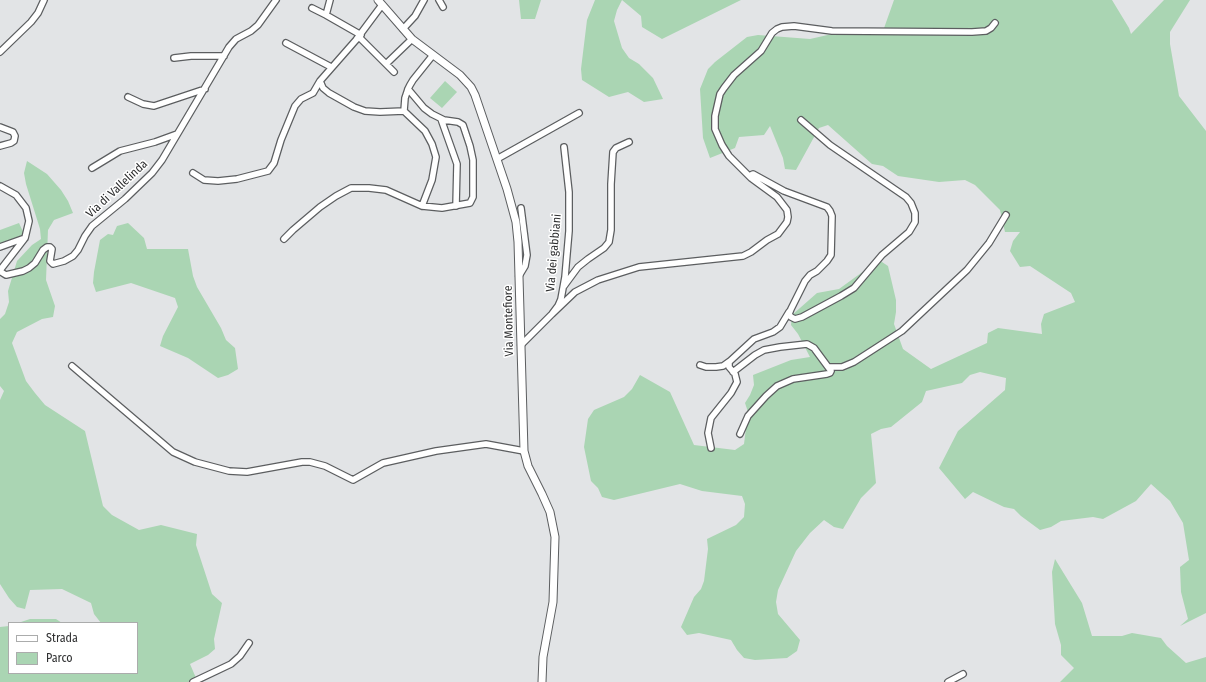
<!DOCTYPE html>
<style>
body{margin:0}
#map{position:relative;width:1206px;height:682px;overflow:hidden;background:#e2e4e6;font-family:"Fira Sans Condensed",sans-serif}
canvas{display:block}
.legend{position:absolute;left:8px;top:622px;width:130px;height:52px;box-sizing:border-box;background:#fff;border:1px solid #abacac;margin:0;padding:5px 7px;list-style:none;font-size:12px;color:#2e2f30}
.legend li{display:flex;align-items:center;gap:8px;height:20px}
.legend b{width:20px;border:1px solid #abacac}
</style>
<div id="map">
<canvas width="1206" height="682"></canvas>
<ul class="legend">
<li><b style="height:5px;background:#fff"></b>Strada</li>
<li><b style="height:11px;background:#aad5b3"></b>Parco</li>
</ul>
</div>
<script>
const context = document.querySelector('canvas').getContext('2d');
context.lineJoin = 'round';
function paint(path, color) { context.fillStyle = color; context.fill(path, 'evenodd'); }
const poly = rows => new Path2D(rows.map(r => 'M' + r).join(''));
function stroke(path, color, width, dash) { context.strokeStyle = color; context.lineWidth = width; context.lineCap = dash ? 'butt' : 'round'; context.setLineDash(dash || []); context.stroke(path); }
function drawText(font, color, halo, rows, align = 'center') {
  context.font = font + ' "Fira Sans Condensed",sans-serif'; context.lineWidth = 3; context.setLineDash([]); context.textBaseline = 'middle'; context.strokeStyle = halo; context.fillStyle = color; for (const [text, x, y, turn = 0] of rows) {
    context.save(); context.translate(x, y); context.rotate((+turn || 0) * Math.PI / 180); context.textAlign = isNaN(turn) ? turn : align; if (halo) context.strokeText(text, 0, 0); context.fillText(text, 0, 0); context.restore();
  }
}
paint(poly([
 [519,0,541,0,535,19,521,19],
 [595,0,741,0,662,39,642,27,641,16,622,0,617,10,614,21,622,48,629,58,639,64,653,78,663,99,644,102,628,92,609,97,582,80,581,69,587,20],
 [894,0,1112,0,1129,28,1131,34,1164,0,1190,0,1170,32,1170,44,1179,96,1206,131,1206,613,1180,626,1188,619,1181,592,1180,567,1189,560,1183,523,1170,501,1151,484,1136,501,1103,519,1093,517,1061,521,1051,527,1040,530,1021,516,1014,509,1004,507,973,492,965,499,939,468,958,431,1005,390,1006,378,980,372,970,375,962,383,926,391,922,402,891,427,881,429,871,434,876,483,861,498,843,529,834,527,824,520,810,533,796,551,778,590,776,602,778,614,800,640,797,651,787,658,755,660,744,658,737,650,731,640,699,633,687,635,681,627,694,597,701,589,704,581,708,549,707,539,736,525,744,517,745,504,742,496,702,491,680,484,614,500,602,497,598,488,591,481,584,447,588,419,594,410,624,397,632,389,640,375,670,392,694,445,735,450,744,444,748,412,745,403,750,395,754,385,753,375,791,360,810,357,798,334,791,325,792,315,817,293,839,289,879,260,888,266,896,300,896,312,894,324,903,349,931,369,987,343,988,333,998,328,1042,334,1041,324,1044,314,1075,302,1071,293,1030,266,1020,267,1010,251,1013,241,1020,232,1005,232,1000,210,975,185,965,180,939,182,898,176,883,166,872,164,828,125,819,128,796,170,785,169,783,158,770,126,764,135,739,137,735,148,710,158,703,138,700,89,708,69,715,62,747,37,758,35,810,39,832,34,871,33,883,31],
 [445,81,457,92,442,108,430,98],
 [27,161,47,174,61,190,68,201,73,213,54,220,48,230,46,280,55,306,53,317,42,319,17,332,12,343,26,381,35,393,45,405,85,431,103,506,112,515,139,530,161,525,197,534,196,545,212,594,222,603,214,639,215,649,208,655,190,664,196,678,188,682,0,682,0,627,9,626,9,673,137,673,137,623,101,623,94,614,91,603,62,589,30,590,25,609,17,607,9,598,0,584,0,400,4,391,0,386,0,319,5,314,9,302,8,291,17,261,32,245,41,239,40,229,26,184,24,173],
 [19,223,25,236,0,244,0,230],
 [128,223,144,238,147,249,188,249,193,276,197,287,221,328,226,340,235,348,238,369,228,375,218,378,188,358,160,346,163,336,178,307,175,298,131,283,96,292,93,283,94,272,100,240,108,234,113,235,117,226],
 [1055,559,1082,603,1092,636,1122,636,1132,633,1161,638,1167,646,1186,663,1206,657,1206,682,1060,682,1074,668,1061,655,1061,645,1055,624,1052,572],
 [30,619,56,619,62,623,18,623]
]), '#aad5b3');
const minor = poly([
 [330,0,326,15,361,35],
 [439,0,443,7],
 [382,5,356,40,320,81,323,88,329,93,354,107,365,111,380,112,404,111],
 [312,8,326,15],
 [403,29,415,16,424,0],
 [359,37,386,64,412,39],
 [286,43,331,67],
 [0,52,31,22,38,13,44,0],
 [174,58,191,56,224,56],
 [386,64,394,72],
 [408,89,424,108,432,114,444,120,458,122,463,125,470,146,473,160,473,197,470,203,442,208,422,206,432,180,436,157,432,144,425,131,404,111,405,98,408,89,410,85,413,80,433,55],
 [128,97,143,104,154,106,205,89],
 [441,119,457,164,456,206],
 [0,127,13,132,15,136,14,141,11,143,0,146],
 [497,159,579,113],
 [92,168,120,151,155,142,177,134],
 [193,173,204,180,218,181,237,179,268,171,274,163,281,140,295,106,301,99,313,93,320,81],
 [751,178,729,156,722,145,715,129,715,116,720,94,724,88,734,75,761,51,772,33,777,29,782,27,794,26,832,31,972,32,986,31,991,28,995,23],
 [0,186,16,195,26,208,29,221,25,238],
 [284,239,293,230,320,207,336,196,351,188,369,188,386,190,422,206],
 [0,247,25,238,1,269,1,272,6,275,23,271,29,268,35,263,43,250,47,247,50,247,52,249,50,261,53,264,64,261,73,256,78,250,85,236,92,226,125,199,152,173,162,160,229,47,236,39,251,31,258,25,276,0],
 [519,276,525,266,527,255,521,208],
 [564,286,578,267,588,259,604,248,609,242,611,230,611,184,613,152,616,148,629,142],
 [552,314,575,292,598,280,639,267,743,256,751,252,767,240,778,234,787,222,788,217,787,210,777,197,751,178,751,175,753,174,784,191,827,207,830,211,832,216,831,255,827,261,817,271,810,275,805,281,791,309,789,314,791,317,795,319,802,317,841,296,854,288,882,255,909,232,915,222,915,213,911,203,906,197,830,145,801,120],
 [521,345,552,314,558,306,561,299,565,277,569,231,569,192,564,147],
 [700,365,706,367,716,367,723,366,730,361],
 [72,366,173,452,195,462,229,471,247,472,302,462,310,462,325,466,353,480,383,463,436,451,486,444,524,451],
 [829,367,842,367,854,362,902,331,967,270,989,243,1006,215],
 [733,372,755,355,764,350,780,347,807,344,814,348,831,371,830,373,827,374,793,379,777,386,766,396,748,416,740,434],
 [711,448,708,433,711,418,731,393,737,382,735,374,729,367,729,362,754,339,773,332,780,327,789,312],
 [193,682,231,664,240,656,249,643],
 [948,682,963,674]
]);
const major = poly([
 [378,0,412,39,460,75,471,87,475,95,507,189,516,222,518,242,524,451,528,466,542,494,550,512,555,537,553,602,543,657,542,682]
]);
stroke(minor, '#5c5e60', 8);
stroke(major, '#5c5e60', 9);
stroke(minor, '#fff', 5.5);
stroke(major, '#fff', 7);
drawText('12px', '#2e2f30', '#fff', [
 ["Via di Vallelinda",117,189,-43],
 ["Via dei gabbiani",554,253,-85],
 ["Via Montefiore",509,321,-91]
]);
</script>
